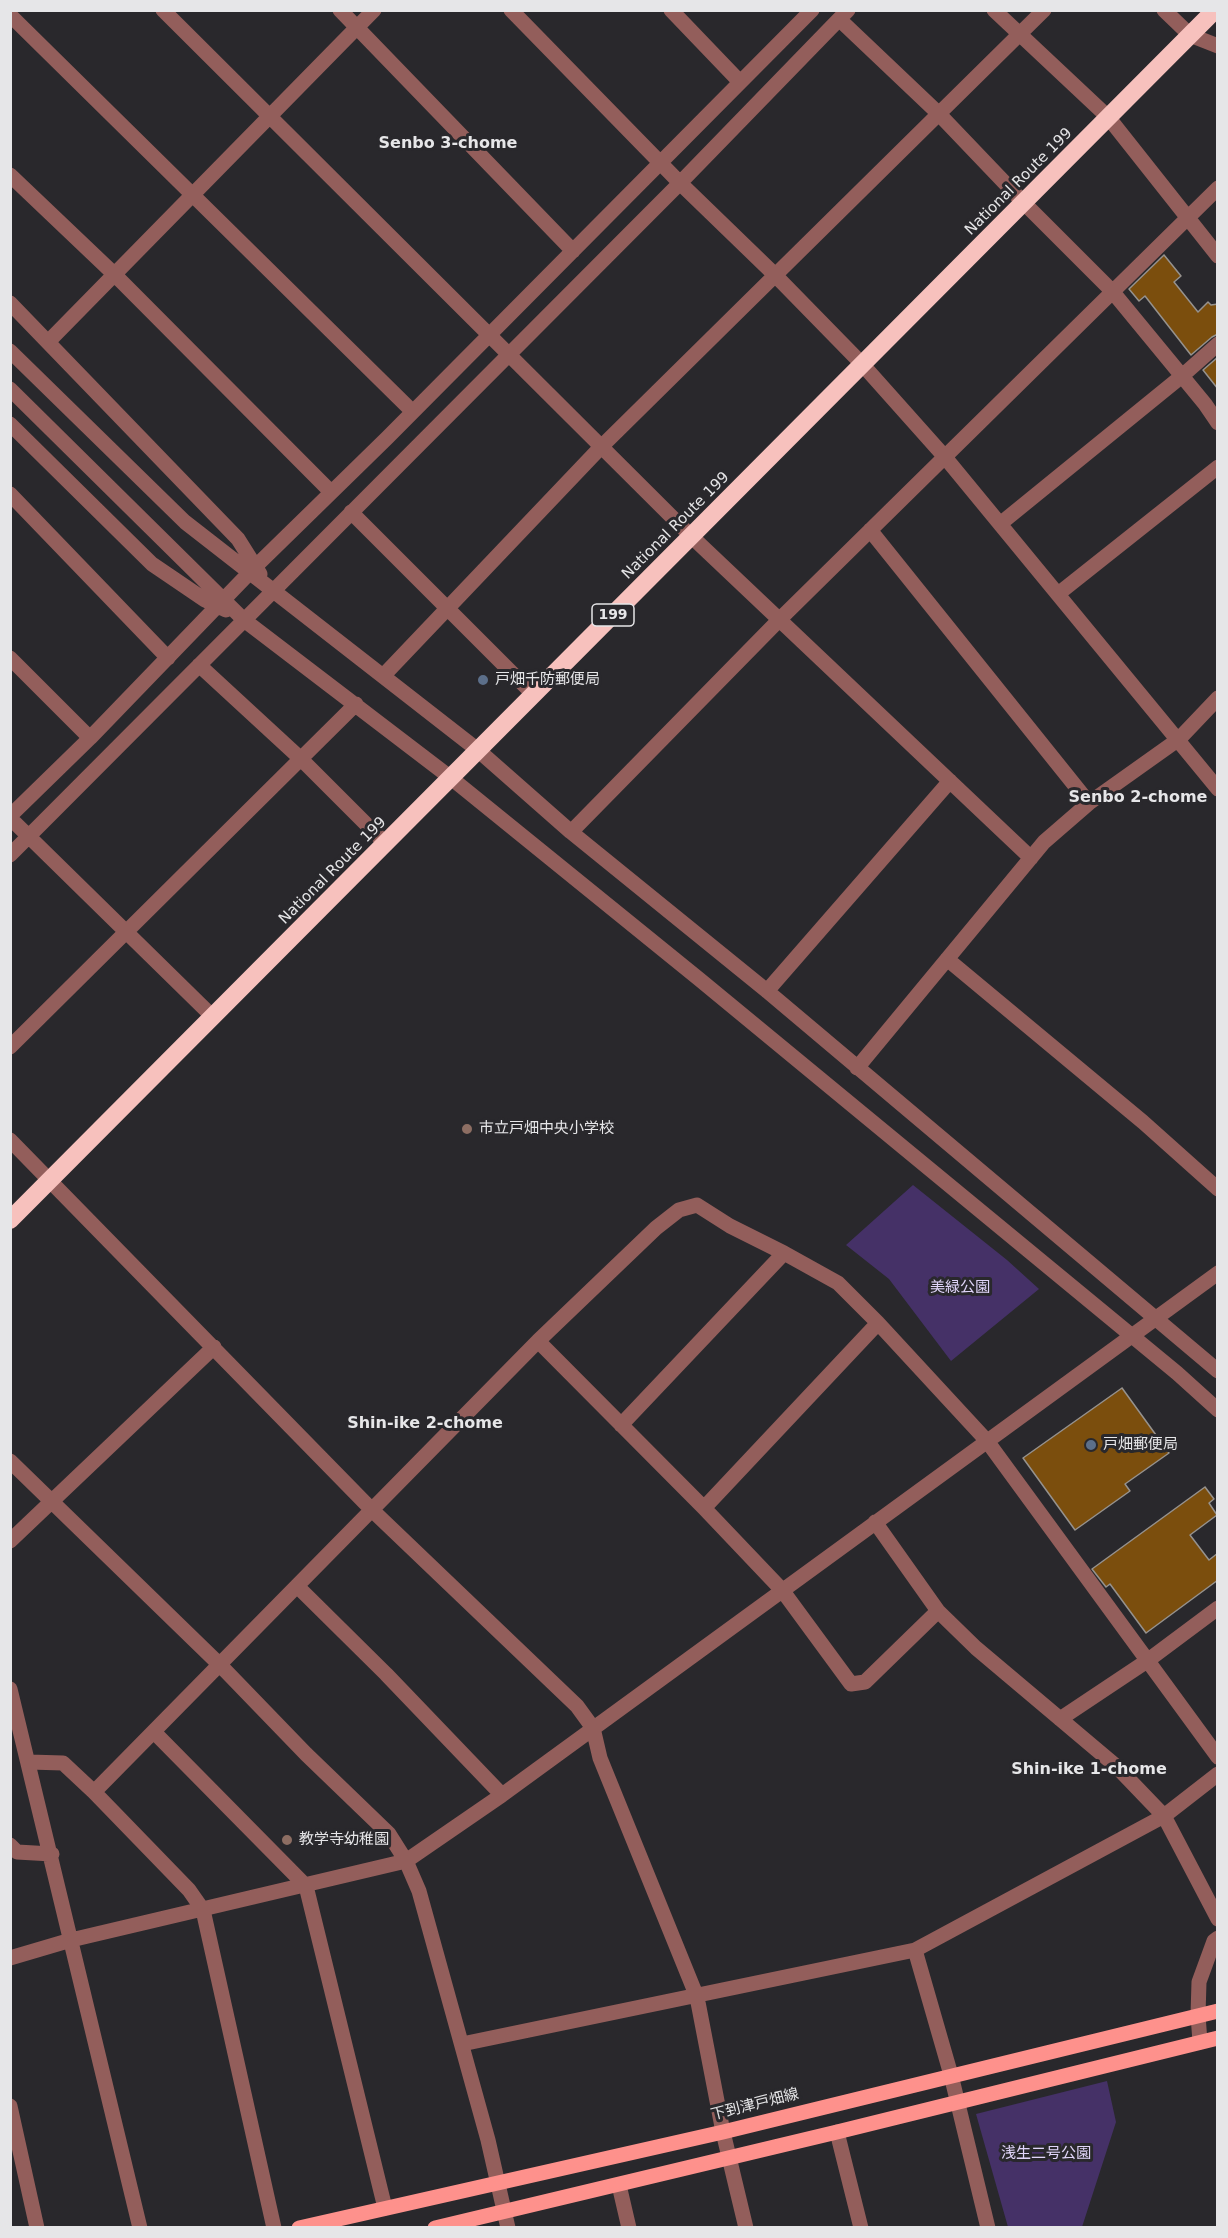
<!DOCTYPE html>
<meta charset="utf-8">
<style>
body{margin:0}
#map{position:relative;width:1228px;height:2238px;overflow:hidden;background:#29282c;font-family:"DejaVu Sans",sans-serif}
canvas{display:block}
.frame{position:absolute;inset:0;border:12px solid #e6e6e8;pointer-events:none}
</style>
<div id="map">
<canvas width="1228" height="2238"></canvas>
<div class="frame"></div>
</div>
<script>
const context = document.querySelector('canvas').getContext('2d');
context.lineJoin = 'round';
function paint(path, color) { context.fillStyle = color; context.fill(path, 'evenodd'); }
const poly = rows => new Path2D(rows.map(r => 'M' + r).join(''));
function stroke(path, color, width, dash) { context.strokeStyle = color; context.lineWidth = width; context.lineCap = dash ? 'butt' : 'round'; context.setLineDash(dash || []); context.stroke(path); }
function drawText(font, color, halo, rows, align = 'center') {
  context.font = font + ' "DejaVu Sans","Noto Sans JP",sans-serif'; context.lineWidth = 6; context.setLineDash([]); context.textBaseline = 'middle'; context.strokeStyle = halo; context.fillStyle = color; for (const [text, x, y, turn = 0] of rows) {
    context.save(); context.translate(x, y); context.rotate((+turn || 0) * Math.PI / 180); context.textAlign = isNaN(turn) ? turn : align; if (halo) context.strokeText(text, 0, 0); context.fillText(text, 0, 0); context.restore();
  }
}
paint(poly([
 [913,1185,1007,1260,1039,1289,951,1361,889,1279,846,1245],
 [1107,2081,1116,2122,1082,2227,1008,2227,976,2114]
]), '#453167');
const building = poly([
 [1164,255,1181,276,1174,282,1198,312,1208,302,1211,305,1218,304,1218,334,1212,337,1191,355,1145,296,1139,301,1129,289,1164,255],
 [1218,357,1218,389,1203,370,1218,357],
 [1122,1388,1169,1453,1125,1484,1130,1491,1075,1530,1023,1458,1122,1388],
 [1205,1487,1214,1499,1209,1503,1217,1515,1190,1535,1209,1560,1218,1553,1218,1580,1146,1633,1110,1584,1106,1587,1092,1569,1205,1487]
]);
paint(building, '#7b4e0d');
stroke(building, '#96928e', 1.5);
stroke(poly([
 [163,10,691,536,1031,858],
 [340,10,573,251],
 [511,10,680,183,774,274,862,364,944,456,1218,789],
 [671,10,740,82],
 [994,10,1108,117,1218,256],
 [1164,10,1190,35,1218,46],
 [10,15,412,411],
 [840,20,938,113,1024,203,1112,291,1205,404,1218,423],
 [10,175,114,274,331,492],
 [10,303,238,539,260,574],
 [48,342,374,10],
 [10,351,185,522,479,751,571,832,767,991,1218,1371],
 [10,389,244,620,451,778,699,979,1177,1373,1218,1410],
 [10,424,152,564,205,600,226,610],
 [10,494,168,658],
 [351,512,534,695],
 [1000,524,1182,376,1218,344],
 [870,530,1089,803],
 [1058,594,1218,467],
 [10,658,90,738],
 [199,665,301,759,386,844],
 [383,676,601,447,1044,10],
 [10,816,90,738,256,566,387,438,812,10],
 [10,818,213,1017],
 [571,832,779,620,1218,188],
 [10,855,680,183,848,10],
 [947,959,1143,1122,1218,1189],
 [767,991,950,781],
 [10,1047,356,704],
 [857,1068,1044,842,1089,803,1179,739,1218,698],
 [10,1140,372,1510,577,1706,593,1728,600,1758,697,1997,723,2132,746,2228],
 [538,1341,704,1508,782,1590,851,1684,865,1682,938,1611],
 [621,1425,784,1253],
 [10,1461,220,1665,306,1754,389,1834,406,1861,419,1891,488,2140,508,2228],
 [704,1508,878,1323],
 [875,1522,938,1611,976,1648,1116,1766,1164,1816,1218,1919],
 [10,1541,214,1347],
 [297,1586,386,1674,502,1795],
 [10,1689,140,2228],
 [1060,1719,1147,1661,1218,1608],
 [154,1732,306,1886,385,2208],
 [29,1762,63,1763,94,1792,189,1890,203,1910,274,2228],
 [94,1792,538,1341,656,1228,679,1210,697,1205,730,1226,784,1253,838,1283,878,1323,987,1441,1218,1757],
 [10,1845,17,1852,52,1854],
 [915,1950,951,2075,988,2228],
 [10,1958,71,1940,406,1861,502,1795,1218,1273],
 [1200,2042,1198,2015,1199,1982,1214,1941,1218,1938],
 [462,2044,915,1950,1164,1816,1218,1774],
 [10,2106,37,2228],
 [837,2132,861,2228],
 [619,2185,629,2228]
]), '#935e5b', 15);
stroke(poly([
 [299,2228,723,2132,1218,2011],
 [435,2228,837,2132,1218,2038]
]), '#fe918c', 15);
stroke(poly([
 [10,1220,1215,10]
]), '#f7c1bd', 18);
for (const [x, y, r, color] of [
 [483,680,6,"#5c6f8a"],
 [467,1129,6,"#8d6e63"],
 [1091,1445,6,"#5c6f8a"],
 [287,1840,6,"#8d6e63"]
]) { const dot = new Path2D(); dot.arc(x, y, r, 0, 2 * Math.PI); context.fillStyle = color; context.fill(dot); stroke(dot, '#29282c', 2); }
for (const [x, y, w] of [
 [613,615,42]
]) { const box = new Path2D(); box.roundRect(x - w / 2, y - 11, w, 22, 4.5); context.fillStyle = '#29282c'; context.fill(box); stroke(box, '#e6e6e8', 1.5); }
drawText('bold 14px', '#e6e6e8', null, [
 ["199",613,615]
]);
drawText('15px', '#e6e6e8', '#29282c', [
 ["National Route 199",1019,182,-45],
 ["National Route 199",676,526,-45],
 ["National Route 199",333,871,-45],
 ["下到津戸畑線",755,2105,-14]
]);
drawText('15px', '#e6e6e8', '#29282c', [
 ["戸畑千防郵便局",495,680],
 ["市立戸畑中央小学校",479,1129],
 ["戸畑郵便局",1103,1445],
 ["教学寺幼稚園",299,1840]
], 'left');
drawText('15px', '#e0d5f9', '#29282c', [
 ["美緑公園",960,1288],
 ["浅生二号公園",1046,2154]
]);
drawText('bold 16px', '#e6e6e8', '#29282c', [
 ["Senbo 3-chome",448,144],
 ["Senbo 2-chome",1138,798],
 ["Shin-ike 2-chome",425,1424],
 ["Shin-ike 1-chome",1089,1770]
]);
</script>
